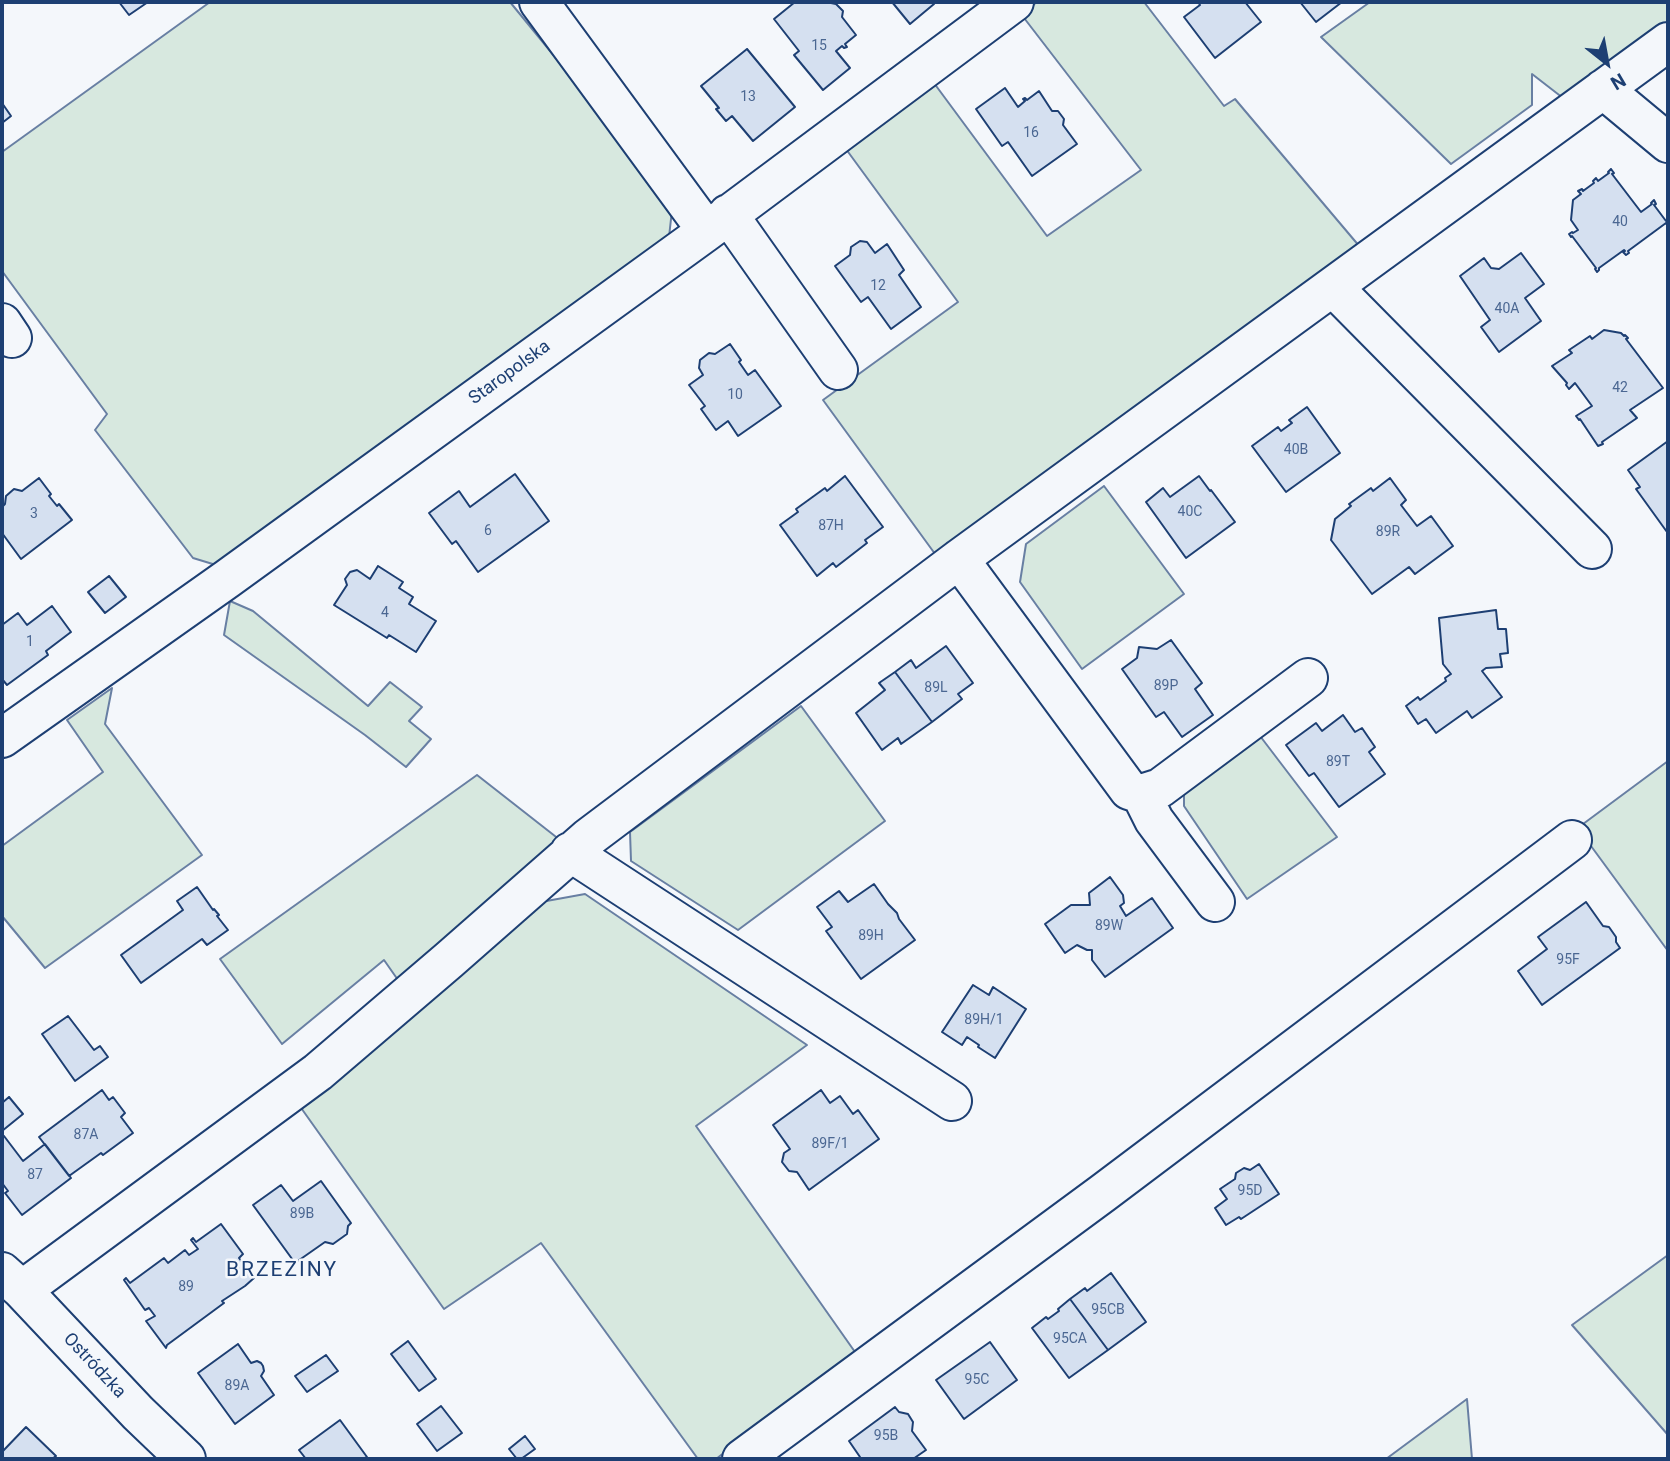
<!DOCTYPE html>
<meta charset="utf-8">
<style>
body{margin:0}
#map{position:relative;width:1670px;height:1461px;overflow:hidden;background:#f4f7fb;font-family:Roboto,sans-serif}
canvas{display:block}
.frame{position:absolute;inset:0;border:4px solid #1d3f73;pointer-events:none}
.north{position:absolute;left:1572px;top:28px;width:70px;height:70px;-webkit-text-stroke:5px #f4f7fb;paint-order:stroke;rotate:149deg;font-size:19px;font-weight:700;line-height:28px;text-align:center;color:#1d3f73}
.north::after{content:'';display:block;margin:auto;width:24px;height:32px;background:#1d3f73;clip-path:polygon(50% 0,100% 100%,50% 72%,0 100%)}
</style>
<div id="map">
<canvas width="1670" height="1461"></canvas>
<div class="frame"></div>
<div class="north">N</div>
</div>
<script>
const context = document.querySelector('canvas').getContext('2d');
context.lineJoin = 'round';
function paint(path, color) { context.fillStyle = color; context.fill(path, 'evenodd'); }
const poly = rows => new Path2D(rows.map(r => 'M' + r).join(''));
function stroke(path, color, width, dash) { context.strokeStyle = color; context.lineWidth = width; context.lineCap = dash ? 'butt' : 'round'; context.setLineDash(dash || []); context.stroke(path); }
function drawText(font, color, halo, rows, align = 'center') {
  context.font = font + ' Roboto,sans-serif'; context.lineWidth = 5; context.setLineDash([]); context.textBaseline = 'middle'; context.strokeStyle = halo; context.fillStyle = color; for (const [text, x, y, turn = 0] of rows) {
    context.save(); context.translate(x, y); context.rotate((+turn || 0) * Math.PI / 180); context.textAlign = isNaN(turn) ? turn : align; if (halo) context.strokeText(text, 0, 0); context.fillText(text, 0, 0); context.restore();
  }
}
const green = poly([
 [210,2,510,2,673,201,669,237,216,565,193,558,95,430,107,414,2,271,2,152,210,2],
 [1037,2,1144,2,1224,106,1235,99,1360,247,938,558,823,400,958,302,843,145,931,79,1047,236,1141,170,1021,14,1037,2],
 [1370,2,1668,2,1668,22,1563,98,1532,74,1532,105,1451,164,1321,37,1370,2],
 [1104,486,1184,594,1082,669,1020,582,1026,544,1104,486],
 [230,601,253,611,368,706,390,682,422,707,409,721,431,739,406,767,365,735,224,635,230,601],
 [112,688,105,724,202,855,45,968,2,916,2,846,103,772,67,720,112,688],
 [801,706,885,821,738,930,631,861,630,832,801,706],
 [1257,732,1337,837,1247,899,1184,806,1184,785,1257,732],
 [1668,761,1668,951,1591,846,1579,827,1668,761],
 [477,775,560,840,398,980,384,960,282,1044,220,959,477,775],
 [585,894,807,1045,696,1126,855,1352,716,1459,698,1459,541,1243,444,1309,299,1105,541,902,585,894],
 [1668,1255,1668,1435,1572,1325,1668,1255],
 [1467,1399,1472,1459,1386,1459,1467,1399]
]);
paint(green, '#d7e8df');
stroke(green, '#687fa3', 2);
const building = poly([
 [119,2,148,2,129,15,119,2],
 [795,2,830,2,831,3,836,4,843,11,842,17,856,35,845,44,847,47,844,48,842,46,836,51,850,68,823,90,794,55,799,51,774,19,795,2],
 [892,2,932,2,934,4,910,24,892,2],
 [1198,2,1245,2,1261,22,1215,58,1184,17,1200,5,1198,2],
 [1300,2,1342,2,1316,22,1300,2],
 [747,49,795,107,753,141,732,116,726,121,716,109,719,108,701,86,747,49],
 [1005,88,1018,107,1025,101,1023,99,1025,98,1027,100,1039,91,1052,111,1058,111,1064,119,1063,125,1077,144,1032,176,1008,142,1002,146,976,109,1005,88],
 [2,103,11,116,2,123,2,103],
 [1611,169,1614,173,1612,174,1641,212,1652,204,1651,203,1654,200,1656,204,1654,205,1666,221,1668,220,1668,224,1667,225,1666,223,1628,251,1629,253,1626,255,1623,252,1625,251,1624,250,1599,268,1599,270,1597,272,1595,269,1596,268,1572,236,1571,237,1569,234,1572,232,1573,233,1578,230,1571,220,1573,200,1581,194,1578,191,1582,189,1583,191,1594,183,1593,181,1596,178,1598,181,1609,173,1608,172,1611,169],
 [860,241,867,242,875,253,887,244,904,270,899,275,921,307,891,329,868,297,861,302,835,266,850,255,851,247,860,241],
 [1521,253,1544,284,1525,298,1541,321,1499,352,1481,327,1490,320,1460,276,1484,258,1491,268,1499,269,1521,253],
 [1604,330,1621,333,1624,336,1625,335,1628,338,1626,339,1663,388,1630,410,1637,418,1602,442,1603,444,1598,446,1580,419,1579,420,1576,416,1592,406,1575,383,1569,389,1566,385,1567,383,1552,366,1572,353,1569,350,1590,336,1592,339,1604,330],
 [730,344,741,360,739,362,748,375,755,370,781,406,738,436,728,421,716,430,701,409,705,406,689,385,703,375,699,368,700,360,709,353,715,354,730,344],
 [1307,407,1340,453,1286,492,1252,446,1278,427,1281,431,1292,423,1289,420,1307,407],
 [1668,441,1668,531,1667,532,1636,489,1640,487,1628,470,1668,441],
 [515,474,549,521,478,572,456,541,452,544,429,513,459,491,470,507,515,474],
 [845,476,883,527,865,540,867,543,836,567,833,563,817,576,780,525,798,512,796,509,825,488,827,491,845,476],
 [1199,476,1210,491,1211,490,1235,522,1186,558,1146,502,1163,488,1170,497,1199,476],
 [39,478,51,494,49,496,57,506,59,504,72,520,21,559,2,533,2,507,5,504,6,496,14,489,22,491,39,478],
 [1390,478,1406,500,1401,505,1417,526,1431,516,1453,546,1415,574,1409,567,1372,594,1331,540,1335,519,1351,506,1349,504,1371,488,1373,491,1390,478],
 [378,566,403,582,399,588,413,597,409,604,436,621,416,652,389,635,387,638,334,605,347,585,345,579,350,572,357,570,370,579,378,566],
 [109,576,126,597,105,613,88,592,109,576],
 [52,606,71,632,46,651,48,655,7,685,2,679,2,625,18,613,27,625,52,606],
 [1496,610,1498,629,1506,629,1508,653,1500,654,1502,667,1486,668,1482,671,1502,697,1472,718,1467,711,1436,733,1426,719,1418,724,1406,706,1418,697,1420,700,1446,681,1445,678,1451,674,1443,664,1439,618,1496,610],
 [1171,640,1202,683,1195,689,1213,715,1182,737,1164,712,1156,717,1122,669,1137,658,1139,647,1157,649,1171,640],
 [946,646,973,683,958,694,962,699,932,722,895,672,911,660,916,668,946,646],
 [895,672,932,722,901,744,898,738,882,750,856,713,885,690,879,683,895,672],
 [1343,715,1355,732,1362,728,1375,747,1369,752,1385,774,1339,807,1314,773,1309,776,1286,745,1316,723,1322,731,1343,715],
 [1110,877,1123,895,1124,903,1120,906,1126,916,1152,898,1173,928,1105,977,1092,960,1092,950,1087,950,1077,945,1065,953,1045,924,1071,905,1090,905,1089,893,1110,877],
 [874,884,888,904,897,913,899,919,915,940,861,979,826,931,832,927,817,907,839,891,848,902,874,884],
 [197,887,213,910,214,909,219,915,217,916,228,930,207,945,202,939,141,983,121,955,183,910,177,901,197,887],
 [1586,902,1603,926,1609,927,1616,937,1616,942,1620,948,1542,1005,1518,971,1547,949,1538,937,1586,902],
 [973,985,989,995,993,987,1026,1009,995,1058,978,1047,979,1045,967,1037,962,1045,942,1032,973,985],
 [68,1016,94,1050,100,1046,108,1057,75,1081,42,1034,68,1016],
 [102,1090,109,1100,113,1097,125,1113,121,1117,133,1133,103,1155,101,1153,69,1176,39,1137,102,1090],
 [821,1090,830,1103,840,1096,853,1114,858,1110,879,1139,809,1190,797,1172,789,1171,782,1162,784,1153,790,1149,773,1125,821,1090],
 [9,1097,23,1114,2,1131,2,1103,9,1097],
 [4,1136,23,1161,45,1144,71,1178,22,1215,5,1193,8,1191,2,1183,2,1137,4,1136],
 [1259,1164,1279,1194,1241,1219,1239,1217,1226,1225,1215,1208,1227,1199,1220,1189,1235,1179,1236,1173,1244,1168,1250,1170,1259,1164],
 [321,1181,351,1223,348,1226,347,1234,333,1244,325,1242,295,1263,253,1205,281,1185,293,1201,321,1181],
 [221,1224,243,1254,239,1258,254,1278,245,1286,222,1301,224,1303,167,1345,166,1348,146,1321,155,1316,149,1308,145,1310,124,1280,126,1278,130,1283,164,1258,168,1263,185,1250,189,1255,198,1249,191,1240,193,1238,196,1242,221,1224],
 [1111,1273,1146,1322,1108,1350,1070,1299,1085,1288,1087,1291,1111,1273],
 [1070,1299,1108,1350,1069,1378,1032,1328,1046,1317,1048,1319,1059,1311,1058,1309,1070,1299],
 [408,1341,436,1379,419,1391,391,1354,408,1341],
 [990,1342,1017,1380,964,1419,936,1380,990,1342],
 [238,1344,251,1363,257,1361,261,1363,263,1366,264,1371,261,1376,274,1395,235,1424,198,1373,238,1344],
 [326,1355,338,1371,307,1392,295,1376,326,1355],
 [441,1406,462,1433,437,1451,417,1424,441,1406],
 [895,1407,899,1412,908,1414,913,1422,912,1431,926,1450,913,1459,859,1459,860,1457,849,1441,895,1407],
 [340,1420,367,1457,363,1459,306,1459,299,1450,340,1420],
 [26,1427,56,1456,52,1459,2,1459,2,1452,26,1427],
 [525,1436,535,1449,521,1459,517,1459,509,1449,525,1436]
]);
paint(building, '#d5e0f0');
stroke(building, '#1d3f73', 2);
const minor = poly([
 [539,2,707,231],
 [1603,89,1668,143],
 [728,214,838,370],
 [1333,287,1592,549],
 [2,323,12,338],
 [959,559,1129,790,1141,794,1160,788,1308,678],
 [2,738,227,579,707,231,1014,2],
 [1141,794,1154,820,1215,902],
 [570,852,952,1101],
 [2,1272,22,1290,138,1413,186,1459],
 [22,1290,318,1072,449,960,588,838,959,559,1668,42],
 [742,1459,1103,1193,1572,840]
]);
stroke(minor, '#1d3f73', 42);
stroke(minor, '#f4f7fb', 38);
drawText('14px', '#4b6792', null, [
 ["15",819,46],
 ["13",748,97],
 ["16",1031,133],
 ["40",1620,222],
 ["12",878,286],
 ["40A",1507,309],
 ["42",1620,388],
 ["10",735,395],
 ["40B",1296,450],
 ["40C",1190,512],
 ["3",34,514],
 ["87H",831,526],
 ["6",488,531],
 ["89R",1388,532],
 ["4",385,613],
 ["1",30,642],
 ["89P",1166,686],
 ["89L",936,688],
 ["89T",1338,762],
 ["89W",1109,926],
 ["89H",871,936],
 ["95F",1568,960],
 ["89H/1",984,1020],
 ["87A",86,1135],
 ["89F/1",830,1144],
 ["87",35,1175],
 ["95D",1250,1191],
 ["89B",302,1214],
 ["89",186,1287],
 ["95CB",1108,1310],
 ["95CA",1070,1339],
 ["95C",977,1380],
 ["89A",237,1386],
 ["95B",886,1436]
]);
drawText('18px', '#1d3f73', '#f4f7fb', [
 ["Staropolska",510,373,-36],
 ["Ostródzka",94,1366,47]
]);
context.letterSpacing = '2px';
drawText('21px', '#1d3f73', '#f4f7fb', [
 ["BRZEZINY",282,1271]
]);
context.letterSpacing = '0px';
</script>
